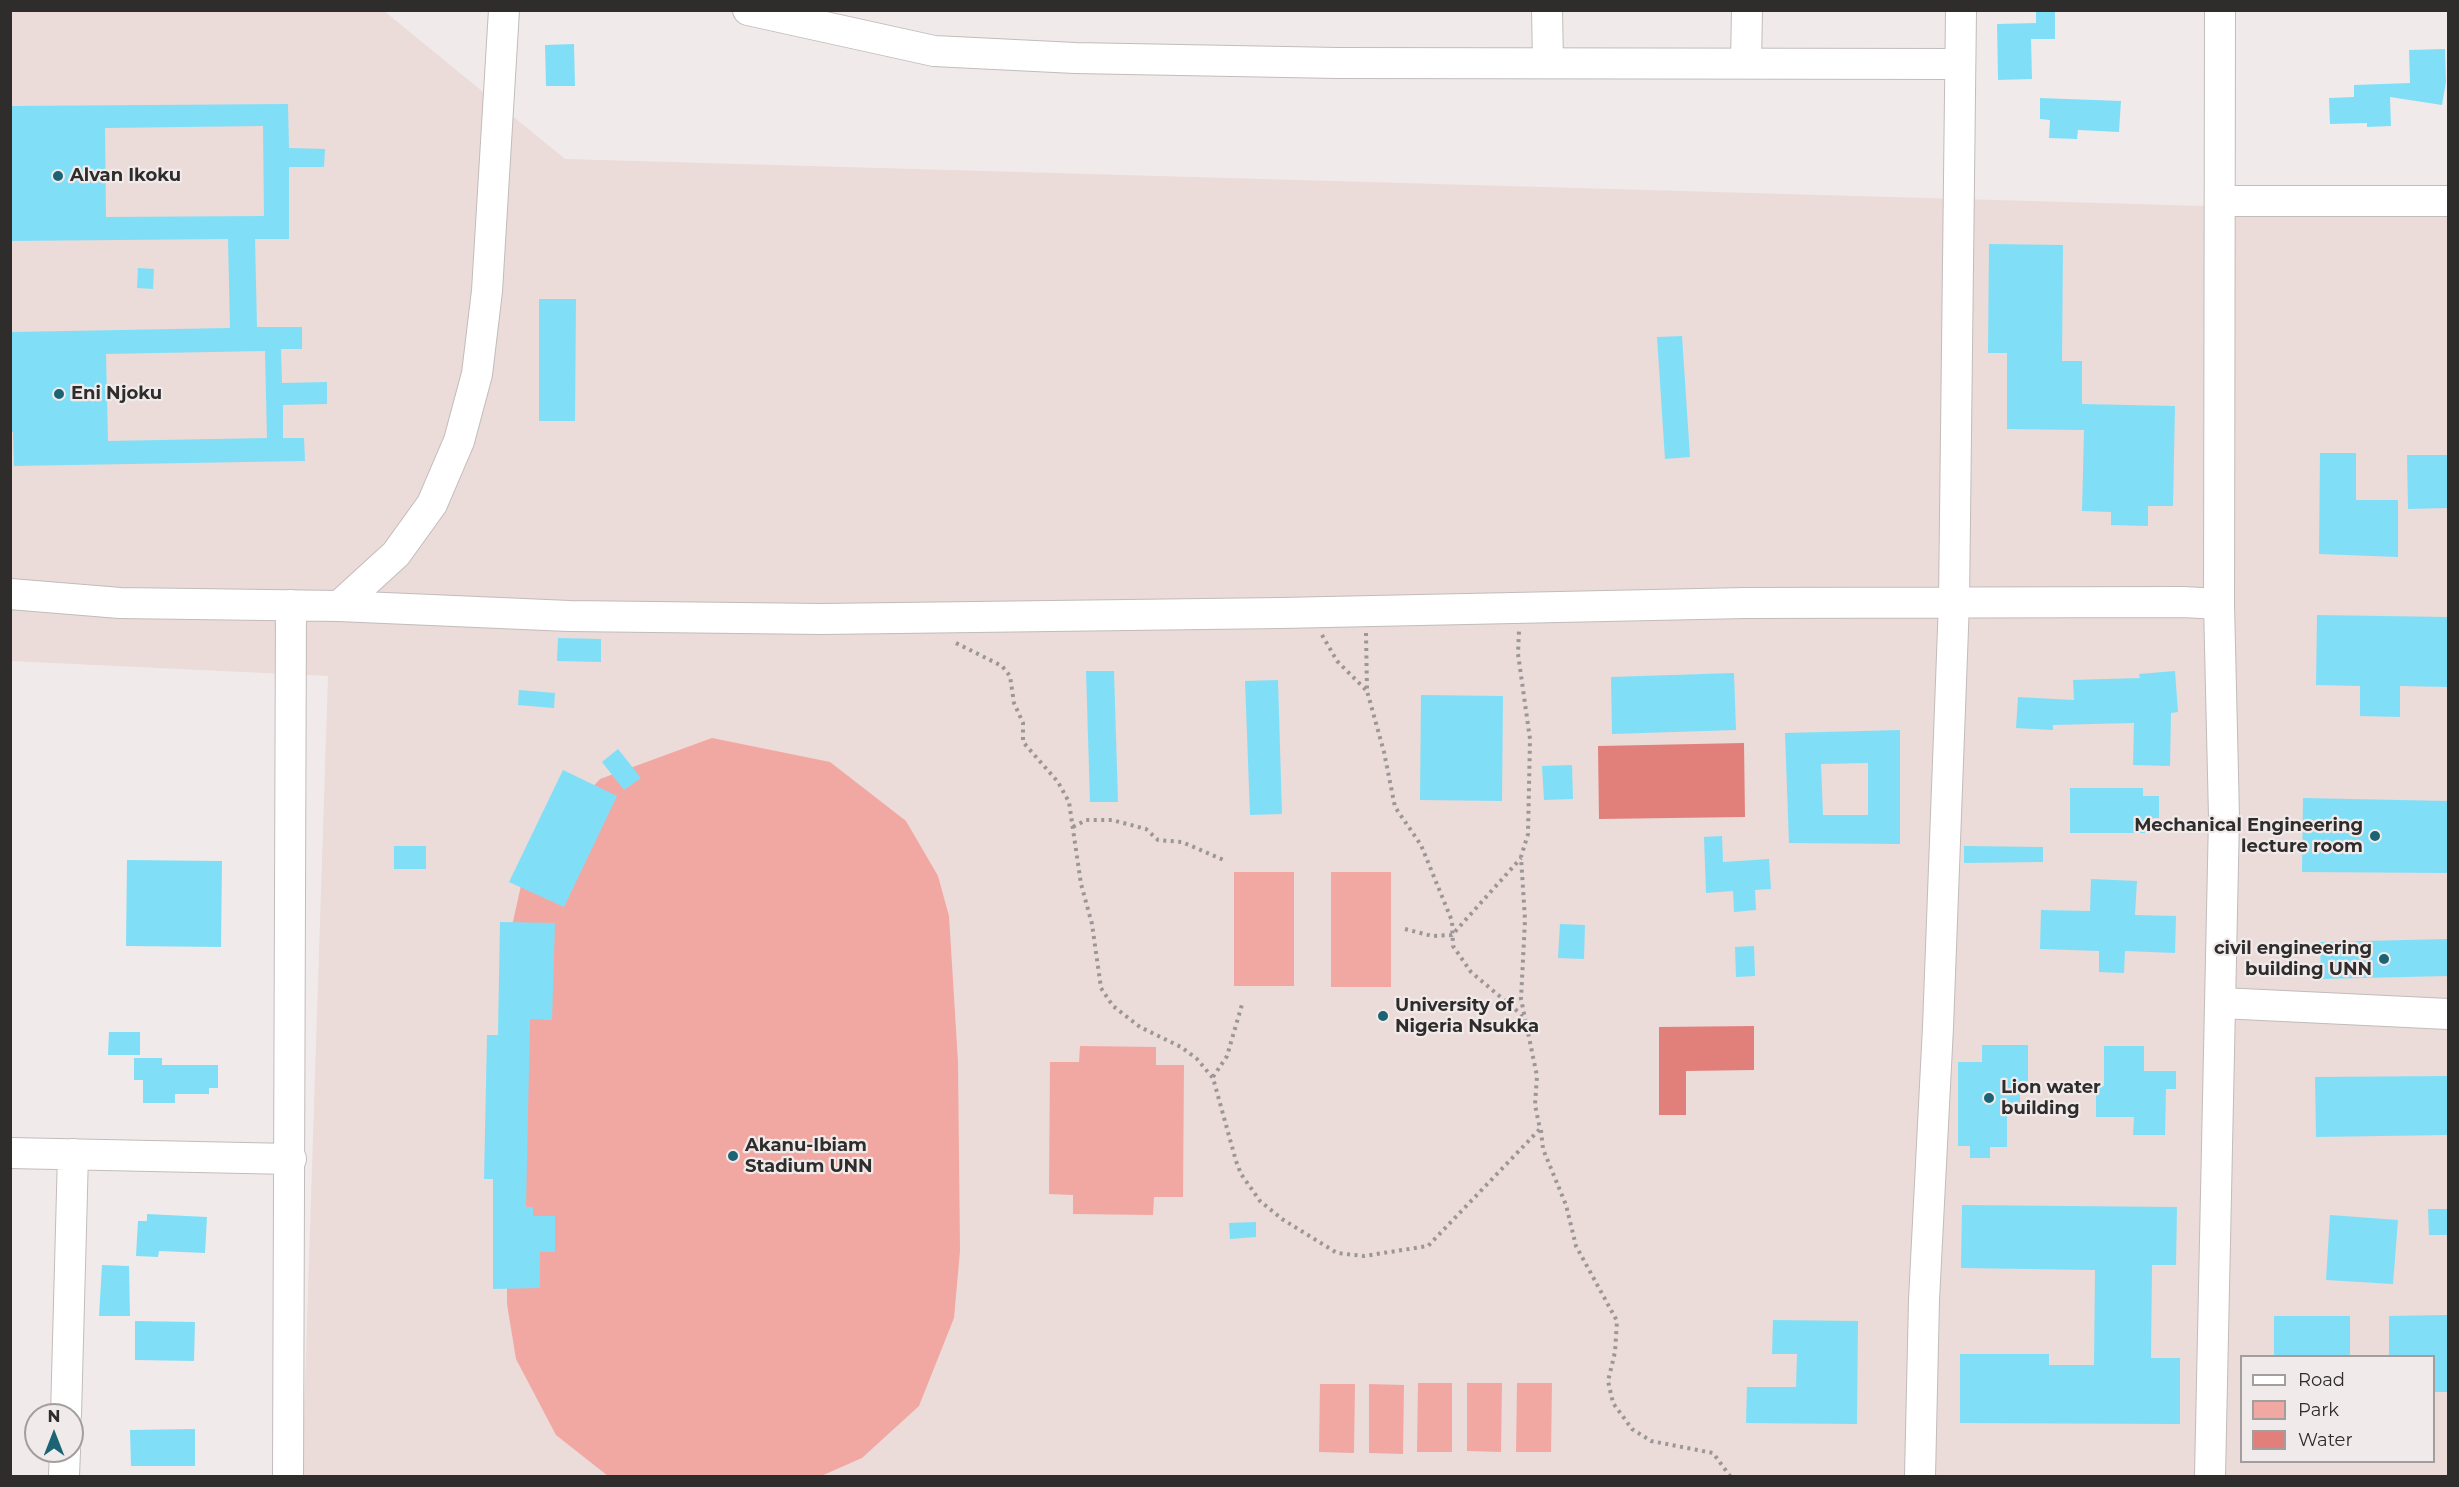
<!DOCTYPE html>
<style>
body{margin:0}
#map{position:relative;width:2459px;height:1487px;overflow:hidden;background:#f1eaea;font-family:Montserrat,sans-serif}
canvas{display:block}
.frame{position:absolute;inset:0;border:12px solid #2f2c2c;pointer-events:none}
.legend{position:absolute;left:2240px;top:1355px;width:195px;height:108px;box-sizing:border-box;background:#f1eaea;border:2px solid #a39e9e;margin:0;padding:8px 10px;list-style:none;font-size:18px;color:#2f2c2c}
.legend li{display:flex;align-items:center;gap:12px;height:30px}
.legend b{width:30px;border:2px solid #a39e9e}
.north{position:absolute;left:24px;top:1403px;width:60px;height:60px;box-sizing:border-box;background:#f1eaea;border:2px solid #a39e9e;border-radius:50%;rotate:0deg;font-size:16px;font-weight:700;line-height:24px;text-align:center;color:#2f2c2c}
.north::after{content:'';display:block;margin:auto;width:21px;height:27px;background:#1c6373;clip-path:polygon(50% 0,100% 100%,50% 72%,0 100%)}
</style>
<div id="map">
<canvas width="2459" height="1487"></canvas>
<div class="frame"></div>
<ul class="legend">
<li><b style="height:8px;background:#fff"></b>Road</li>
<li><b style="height:16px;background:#f2a8a2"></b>Park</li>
<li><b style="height:16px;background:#e1807a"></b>Water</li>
</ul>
<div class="north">N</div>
</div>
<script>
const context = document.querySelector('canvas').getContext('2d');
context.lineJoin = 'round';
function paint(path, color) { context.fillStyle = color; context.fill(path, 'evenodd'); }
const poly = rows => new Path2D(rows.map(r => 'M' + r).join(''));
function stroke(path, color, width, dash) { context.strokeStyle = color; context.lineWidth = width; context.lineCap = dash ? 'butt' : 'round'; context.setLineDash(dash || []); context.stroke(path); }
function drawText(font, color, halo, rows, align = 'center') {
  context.font = font + ' Montserrat,sans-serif'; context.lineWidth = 4.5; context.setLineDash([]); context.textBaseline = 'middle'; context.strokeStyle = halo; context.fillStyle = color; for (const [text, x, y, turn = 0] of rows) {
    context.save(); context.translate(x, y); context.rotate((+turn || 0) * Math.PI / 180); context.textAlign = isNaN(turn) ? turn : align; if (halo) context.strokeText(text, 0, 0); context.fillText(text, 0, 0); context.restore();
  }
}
paint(poly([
 [11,11,384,11,565,159,2448,213,2448,1476,302,1476,328,676,11,661],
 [2242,1356,2434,1356,2434,1462,2242,1462]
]), '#ebdbd9');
paint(poly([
 [712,738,830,762,906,821,938,876,949,916,958,1062,960,1251,954,1318,919,1406,862,1458,821,1476,608,1476,556,1435,516,1359,507,1304,507,948,527,859,600,779],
 [1234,872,1294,872,1294,986,1234,986],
 [1331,872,1391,872,1391,987,1331,987],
 [1080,1046,1156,1047,1156,1065,1184,1065,1183,1197,1154,1197,1153,1215,1073,1214,1073,1195,1049,1194,1050,1062,1079,1062],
 [1418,1383,1452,1383,1452,1452,1417,1452],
 [1467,1383,1502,1383,1501,1452,1467,1451],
 [1517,1383,1552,1383,1551,1452,1516,1452],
 [1320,1384,1355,1384,1354,1453,1319,1452],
 [1369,1384,1404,1385,1403,1454,1369,1453]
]), '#f2a8a2');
paint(poly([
 [1744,743,1745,817,1599,819,1598,746],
 [1754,1026,1754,1070,1686,1071,1686,1115,1659,1115,1659,1027]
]), '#e1807a');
paint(poly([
 [2036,10,2055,10,2055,39,2031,39,2032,79,1998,80,1997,24,2036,23],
 [574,44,575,86,546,86,545,45],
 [2445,49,2446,82,2442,105,2390,97,2391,126,2367,127,2367,123,2330,124,2329,98,2354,97,2354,85,2410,83,2409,50],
 [2040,98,2121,101,2119,132,2078,130,2077,139,2049,138,2050,120,2040,119],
 [288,104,289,148,325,149,324,167,289,167,289,239,255,239,257,327,302,327,302,349,281,349,282,383,327,382,327,404,283,405,283,438,304,438,305,461,14,466,13,432,10,432,11,332,230,328,228,239,10,241,10,106],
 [263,126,264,216,106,217,105,128],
 [265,351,267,438,108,441,106,354],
 [1989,244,2063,245,2062,361,2082,361,2082,404,2175,406,2173,506,2148,506,2148,526,2111,525,2111,512,2082,511,2084,430,2007,429,2007,353,1988,353],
 [138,268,154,269,153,289,137,288],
 [539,299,576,299,575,421,539,421],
 [1682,336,1690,457,1665,459,1657,337],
 [2320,453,2356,453,2356,500,2398,500,2398,557,2319,554],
 [2407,455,2448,455,2448,508,2408,509],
 [2317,615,2448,617,2448,687,2400,686,2400,717,2360,716,2360,686,2316,685],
 [558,638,601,639,601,662,557,661],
 [1086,671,1114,671,1118,802,1090,802],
 [2175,671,2178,712,2171,713,2170,766,2133,765,2134,723,2053,725,2053,730,2016,728,2018,697,2074,700,2073,680,2140,678,2139,674],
 [1734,673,1736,730,1612,734,1611,677],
 [1278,680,1282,814,1250,815,1245,681],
 [519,690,555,693,554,708,518,705],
 [1421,695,1503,696,1502,801,1420,800],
 [1900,730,1900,844,1789,843,1785,733],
 [1868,763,1868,815,1823,815,1821,764],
 [618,749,641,778,624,790,602,762],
 [1572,765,1573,799,1544,800,1542,766],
 [563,770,617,796,564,907,509,882],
 [2070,788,2143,788,2143,796,2159,796,2159,818,2145,818,2145,833,2070,833],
 [2303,798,2448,801,2448,873,2302,872],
 [1722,836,1723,862,1769,859,1771,889,1755,890,1756,910,1734,912,1733,891,1706,893,1704,837],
 [394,846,426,846,426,869,394,869],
 [1964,846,2043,847,2043,862,1964,863],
 [127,860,222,861,221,947,126,946],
 [2091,879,2137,881,2135,915,2176,916,2175,953,2125,951,2124,973,2099,972,2099,951,2040,949,2041,910,2090,911],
 [500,922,555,923,552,1020,530,1019,526,1207,533,1207,533,1216,555,1216,555,1252,540,1252,540,1288,493,1289,493,1179,484,1179,487,1035,498,1035],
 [1560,924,1585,925,1584,959,1558,958],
 [2448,939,2448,976,2321,979,2320,942],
 [1754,946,1755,976,1736,977,1735,947],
 [109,1032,140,1032,140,1055,108,1055],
 [1982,1045,2028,1045,2028,1081,2020,1081,2020,1106,2007,1106,2007,1147,1990,1147,1990,1158,1970,1158,1970,1146,1958,1146,1958,1062,1982,1062],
 [2104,1046,2144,1046,2144,1071,2176,1071,2176,1089,2166,1089,2165,1135,2133,1135,2134,1117,2096,1117,2096,1086,2104,1086],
 [134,1058,162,1058,162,1065,218,1065,218,1088,209,1088,209,1094,175,1094,175,1103,143,1103,143,1080,134,1080],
 [2448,1076,2448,1135,2316,1137,2315,1077],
 [1962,1205,2177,1207,2176,1265,2152,1265,2151,1358,2180,1358,2180,1424,1960,1423,1960,1354,2049,1354,2049,1365,2094,1365,2095,1270,1961,1268],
 [2428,1209,2448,1209,2448,1235,2429,1235],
 [147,1214,207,1217,205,1253,159,1251,158,1257,136,1256,138,1221,147,1221],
 [2330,1215,2398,1220,2393,1284,2326,1280],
 [1256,1222,1256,1237,1230,1239,1229,1223],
 [102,1265,129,1266,130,1316,99,1316],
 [2448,1315,2448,1392,2433,1392,2433,1356,2389,1356,2389,1316],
 [2274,1316,2350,1316,2350,1356,2274,1356],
 [1773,1320,1858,1321,1857,1424,1746,1423,1747,1387,1796,1387,1797,1354,1772,1354],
 [135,1321,195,1322,194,1361,135,1360],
 [195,1429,195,1466,131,1466,130,1430]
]), '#80dff7');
const minor = poly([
 [748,10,934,51,1075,58,1338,63,1959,64],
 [1547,10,1548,62],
 [1746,63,1747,10],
 [2220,201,2448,201],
 [10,594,120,603,339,606,569,616,822,619,1281,613,1745,603,2183,602,2219,604,2220,10],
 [339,606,396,554,432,504,459,441,477,374,487,291,504,10],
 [2221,1003,2448,1014],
 [10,1153,291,1159],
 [66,1415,73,1154],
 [64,1476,65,1451],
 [288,1476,291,605],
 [1920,1476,1924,1300,1938,1027,1954,602,1961,10],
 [2210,1476,2224,817,2219,604]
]);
stroke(minor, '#c2bcbb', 32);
stroke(poly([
 [1366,633,1367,691,1384,752,1395,807,1421,845,1452,921,1453,946,1471,972,1523,1016],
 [1322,635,1337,661,1367,691],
 [956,643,1002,666,1010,676,1014,703,1023,723,1023,742,1058,782,1069,802,1081,884,1092,924,1101,988,1113,1006,1140,1027,1181,1047,1197,1059,1213,1078,1236,1161,1241,1174,1260,1201,1282,1219,1337,1253,1364,1256,1428,1246,1540,1129,1535,1105,1537,1076,1521,999,1525,920,1521,857,1528,834,1530,739,1518,654,1519,631],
 [1073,827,1086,820,1112,820,1146,829,1158,840,1182,842,1226,861],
 [1405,929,1432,936,1452,935,1521,858],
 [1213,1077,1227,1056,1243,1001],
 [1541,1130,1543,1149,1566,1205,1576,1246,1617,1321,1615,1352,1608,1381,1613,1403,1632,1429,1651,1441,1713,1453,1730,1476]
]), '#9c9797', 4, [3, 4.5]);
stroke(minor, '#fff', 30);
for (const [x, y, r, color] of [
 [58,176,6,"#1c6373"],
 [59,394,6,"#1c6373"],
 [2375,836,6,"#1c6373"],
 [2384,959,6,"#1c6373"],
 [1383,1016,6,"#1c6373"],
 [1989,1098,6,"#1c6373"],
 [733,1156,6,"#1c6373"]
]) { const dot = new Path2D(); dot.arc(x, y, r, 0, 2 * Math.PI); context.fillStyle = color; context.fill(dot); stroke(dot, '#f1eaea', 2); }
drawText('bold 18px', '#2f2c2c', '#f1eaea', [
 ["Alvan Ikoku",70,176],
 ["Eni Njoku",71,394],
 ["Mechanical Engineering",2363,826,"right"],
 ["lecture room",2363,847,"right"],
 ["civil engineering",2372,949,"right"],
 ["building UNN",2372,970,"right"],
 ["University of",1395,1006],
 ["Nigeria Nsukka",1395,1027],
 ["Lion water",2001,1088],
 ["building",2001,1109],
 ["Akanu-Ibiam",745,1146],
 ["Stadium UNN",745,1167]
], 'left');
</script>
